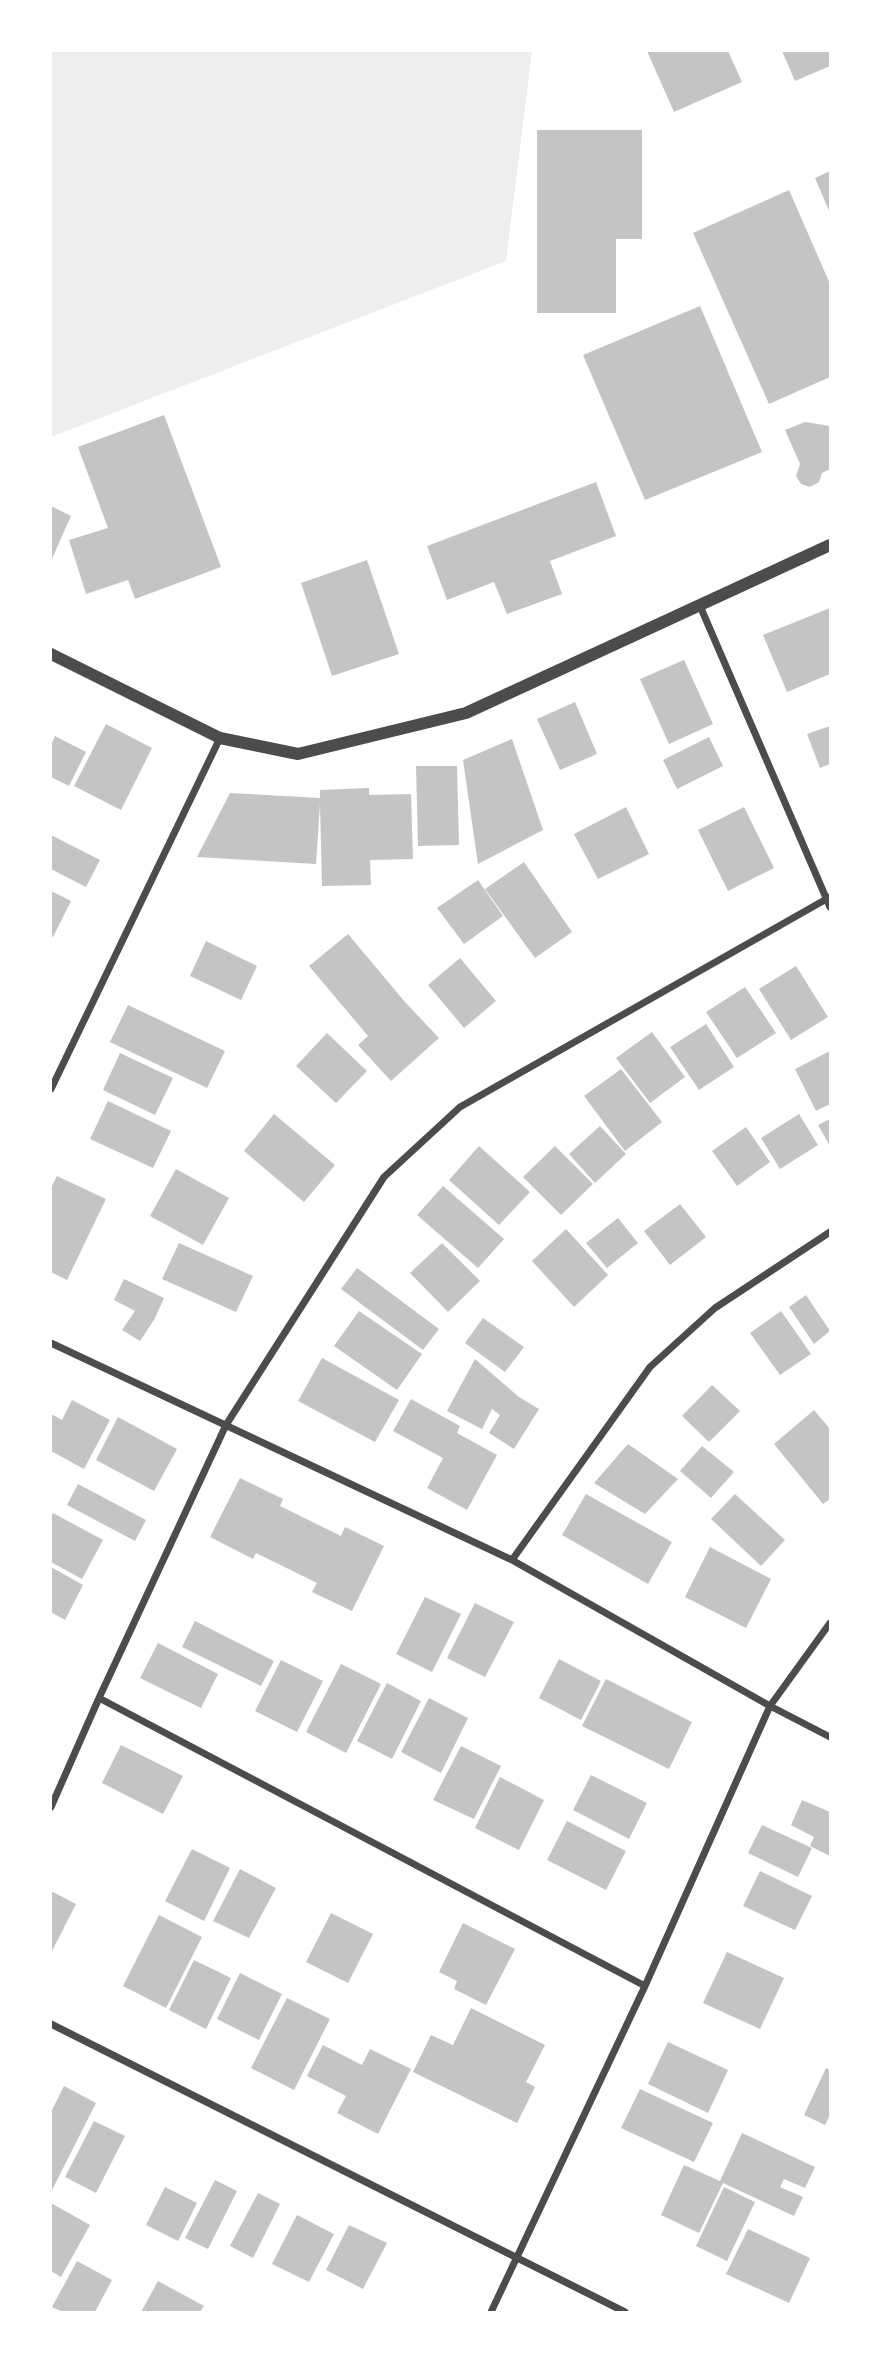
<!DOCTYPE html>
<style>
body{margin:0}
#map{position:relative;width:881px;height:2363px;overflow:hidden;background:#fff;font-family:"Roboto Condensed",sans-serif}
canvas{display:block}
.frame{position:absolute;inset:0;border:52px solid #fff;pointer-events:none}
</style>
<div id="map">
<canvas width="881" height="2363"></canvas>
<div class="frame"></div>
</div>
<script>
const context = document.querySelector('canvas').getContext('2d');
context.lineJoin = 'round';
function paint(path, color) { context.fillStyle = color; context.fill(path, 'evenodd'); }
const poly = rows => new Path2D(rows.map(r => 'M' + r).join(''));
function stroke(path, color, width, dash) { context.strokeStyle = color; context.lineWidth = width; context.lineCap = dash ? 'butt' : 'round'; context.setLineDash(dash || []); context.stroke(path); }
paint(poly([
 [51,51,532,51,506,261,51,437]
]), '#eee');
paint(poly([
 [647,51,728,51,742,82,674,112],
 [782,51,830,51,830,66,795,81],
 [537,130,642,130,642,239,616,239,616,313,537,313],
 [830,171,830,213,815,178],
 [789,190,830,284,830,377,769,404,693,233],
 [700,306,762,452,645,500,583,355],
 [164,415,221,567,135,599,128,580,86,594,69,540,108,528,78,447],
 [805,422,830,426,830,469,822,473,819,482,810,487,801,484,796,476,800,464,785,430],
 [596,482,616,536,550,561,562,594,507,614,494,582,447,600,427,546],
 [51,506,71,516,51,561],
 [367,560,399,654,332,676,301,583],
 [830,608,830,674,787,692,763,635],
 [684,660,713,724,669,744,640,679],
 [575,702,597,754,560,770,537,719],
 [106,724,152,748,121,810,74,786],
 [830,726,830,764,820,768,807,734],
 [55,736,86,752,69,786,51,777,51,745],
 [709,737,723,766,677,789,663,760],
 [512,739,543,830,478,864,463,760],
 [416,766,457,766,459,845,418,846],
 [369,788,369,795,411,794,413,859,370,860,371,885,322,886,320,804,316,864,197,857,230,793,320,798,320,790],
 [626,807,649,854,598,879,574,834],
 [744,807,774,868,728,891,698,830],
 [51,835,100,860,86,887,51,869],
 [524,862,572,932,535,958,485,889],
 [478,880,503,916,464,944,437,908],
 [51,891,71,901,53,937,51,936],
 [348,934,405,1002,439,1038,391,1081,358,1045,368,1036,309,966],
 [206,941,257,966,241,1000,190,976],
 [460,958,496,1001,464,1028,428,985],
 [796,966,828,1017,791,1040,759,989],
 [745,987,776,1033,737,1058,706,1012],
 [128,1005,225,1051,207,1088,110,1042],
 [706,1024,734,1067,699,1090,670,1047],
 [652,1032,685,1077,650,1103,616,1058],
 [327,1033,367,1071,336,1103,296,1066],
 [830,1051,830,1104,816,1111,795,1069],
 [120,1053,173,1078,155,1115,103,1090],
 [621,1069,662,1122,625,1151,584,1096],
 [108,1101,171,1131,153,1168,90,1139],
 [274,1114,335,1165,304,1202,244,1151],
 [799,1114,818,1145,780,1169,761,1138],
 [830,1119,830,1146,818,1125],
 [600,1126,626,1154,595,1183,569,1154],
 [746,1127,770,1162,737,1186,712,1151],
 [479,1146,530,1192,499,1225,449,1180],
 [555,1146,593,1184,561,1215,523,1177],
 [176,1169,229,1198,203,1245,150,1216],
 [57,1176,106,1199,67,1280,51,1272,51,1188],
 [443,1186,504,1239,478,1268,417,1215],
 [680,1204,706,1237,670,1265,644,1231],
 [618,1218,638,1243,607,1268,586,1243],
 [566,1229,608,1275,574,1307,532,1261],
 [179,1243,253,1276,236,1312,162,1279],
 [442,1243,480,1281,448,1312,410,1273],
 [357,1268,439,1329,423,1350,341,1289],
 [124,1279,164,1298,154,1320,140,1341,122,1330,135,1311,114,1300],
 [806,1295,830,1331,814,1344,789,1307],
 [359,1311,422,1354,397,1390,334,1346],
 [781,1311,811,1354,780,1375,750,1333],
 [483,1318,524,1347,505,1372,465,1343],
 [322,1358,399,1400,375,1442,298,1401],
 [475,1359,519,1397,539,1409,514,1449,489,1433,500,1415,492,1409,482,1429,447,1411],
 [712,1385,740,1411,709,1442,682,1416],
 [411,1399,460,1426,457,1433,497,1455,467,1510,427,1488,443,1458,393,1431],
 [72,1400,110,1420,84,1469,51,1451,51,1414,62,1420],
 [814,1410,830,1429,830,1499,823,1504,774,1444],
 [118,1417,177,1449,154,1491,96,1460],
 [628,1444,678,1479,645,1514,594,1483],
 [702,1446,734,1472,711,1498,680,1471],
 [240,1478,283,1499,280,1506,341,1536,345,1527,384,1546,352,1611,312,1592,317,1583,256,1553,253,1559,210,1537],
 [78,1484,146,1520,135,1541,67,1505],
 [586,1494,672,1542,648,1584,562,1535],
 [735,1494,785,1540,761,1566,711,1519],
 [53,1513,103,1540,82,1579,51,1562,51,1517],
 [710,1547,771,1579,746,1628,685,1597],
 [51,1567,83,1585,65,1620,51,1612],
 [425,1597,461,1614,432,1672,396,1654],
 [475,1603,514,1622,485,1677,447,1658],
 [195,1621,274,1661,261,1686,182,1647],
 [158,1643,218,1674,201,1708,140,1678],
 [559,1659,601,1681,581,1720,539,1698],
 [281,1660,323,1681,297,1732,255,1711],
 [341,1664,381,1684,346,1753,306,1732],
 [606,1679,692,1722,669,1769,582,1726],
 [387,1683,421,1701,392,1759,357,1741],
 [429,1698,468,1718,441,1773,401,1752],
 [121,1745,183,1776,163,1814,102,1783],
 [461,1746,501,1766,474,1819,433,1800],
 [591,1775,647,1803,629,1839,573,1810],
 [500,1777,544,1800,519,1850,475,1828],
 [802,1800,830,1812,830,1856,810,1846,814,1837,791,1825],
 [567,1821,626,1851,606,1890,547,1860],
 [762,1825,812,1848,798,1877,748,1853],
 [192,1849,230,1868,204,1921,165,1901],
 [240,1869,276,1888,249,1938,213,1921],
 [760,1871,812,1896,795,1930,743,1906],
 [51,1891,76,1904,51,1953],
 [331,1913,373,1934,348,1983,306,1962],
 [159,1915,202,1937,166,2008,123,1986],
 [463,1923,515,1949,486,2005,454,1989,457,1981,439,1972],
 [727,1952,784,1978,760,2029,703,2003],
 [194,1960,231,1978,206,2029,169,2010],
 [240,1973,282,1994,259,2040,217,2019],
 [287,1998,330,2019,294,2090,251,2068],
 [471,2008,545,2045,526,2082,535,2087,517,2123,413,2072,431,2035,453,2045],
 [668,2042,728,2070,708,2113,648,2084],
 [323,2045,362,2065,370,2049,411,2069,378,2134,337,2113,346,2096,307,2076],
 [826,2068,830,2070,830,2115,825,2125,804,2115],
 [64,2086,96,2103,51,2192,51,2112],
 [640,2089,713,2123,694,2162,621,2128],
 [94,2121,125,2136,96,2193,65,2177],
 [742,2133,815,2167,805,2188,784,2179,780,2187,803,2197,794,2216,723,2183,699,2233,661,2215,684,2165,720,2181],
 [215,2180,237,2191,208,2249,185,2238],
 [165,2187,197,2203,178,2241,146,2225],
 [724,2187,755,2202,727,2261,696,2246],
 [258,2193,280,2204,253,2258,230,2246],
 [51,2203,90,2225,61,2277,51,2271],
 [297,2215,334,2234,309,2282,272,2264],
 [349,2225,387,2243,363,2289,326,2270],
 [748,2229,810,2258,789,2303,726,2274],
 [77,2261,112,2280,95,2312,63,2312,52,2307],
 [158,2281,204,2306,200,2312,141,2312]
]), '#c4c4c4');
stroke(poly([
 [700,606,830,907],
 [51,1089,220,738],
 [51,1343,512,1560,770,1706,830,1737],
 [512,1560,650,1367,715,1308,830,1232],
 [99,1698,645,1986],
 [51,1807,99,1698,226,1425,384,1177,460,1107,830,897],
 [51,2024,625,2312],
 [491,2312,645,1986,770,1706,830,1623]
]), '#4c4c4c', 7);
stroke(poly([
 [51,654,220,738,298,754,466,713,830,545]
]), '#4c4c4c', 12);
</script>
